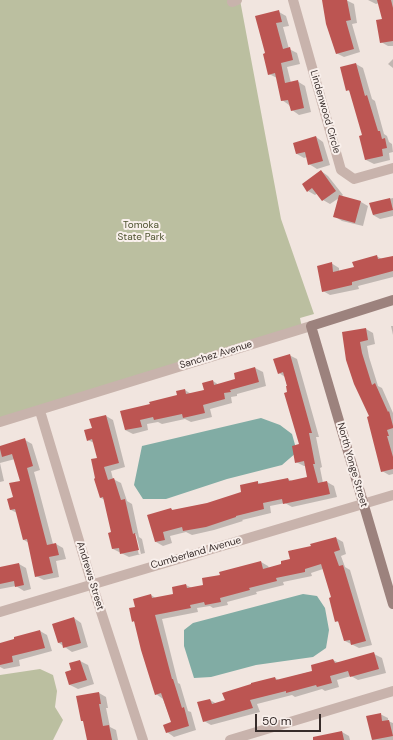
<!DOCTYPE html>
<style>
body{margin:0}
#map{position:relative;width:393px;height:740px;overflow:hidden;background:#f1e5df;font-family:"DM Sans",sans-serif}
canvas{display:block}
.scale{position:absolute;left:255px;top:714px;width:66px;height:18px;box-sizing:border-box;border:2px solid #372c2a;border-top:0;padding-left:5px;font-size:12px;line-height:14px;white-space:nowrap;color:#372c2a;-webkit-text-stroke:3px #f9f0ec;paint-order:stroke}
</style>
<div id="map">
<canvas width="393" height="740"></canvas>
<div class="scale">50 m</div>
</div>
<script>
const context = document.querySelector('canvas').getContext('2d');
context.lineJoin = 'round';
function paint(path, color) { context.fillStyle = color; context.fill(path, 'evenodd'); }
const poly = rows => new Path2D(rows.map(r => 'M' + r).join(''));
function stroke(path, color, width, dash) { context.strokeStyle = color; context.lineWidth = width; context.lineCap = dash ? 'butt' : 'round'; context.setLineDash(dash || []); context.stroke(path); }
function drawText(font, color, halo, rows, align = 'center') {
  context.font = font + ' "DM Sans",sans-serif'; context.lineWidth = 4; context.setLineDash([]); context.textBaseline = 'middle'; context.strokeStyle = halo; context.fillStyle = color; for (const [text, x, y, turn = 0] of rows) {
    context.save(); context.translate(x, y); context.rotate((+turn || 0) * Math.PI / 180); context.textAlign = isNaN(turn) ? turn : align; if (halo) context.strokeText(text, 0, 0); context.fillText(text, 0, 0); context.restore();
  }
}
paint(poly([
 [0,0,240,0,281,219,314,314,300,318,302,328,0,423],
 [40,669,53,675,57,691,55,707,63,720,53,740,0,740,0,675]
]), '#bbbfa0');
paint(poly([
 [261,418,280,425,292,434,297,452,282,465,227,479,166,499,143,499,134,485,142,446],
 [303,594,317,596,325,608,329,630,326,648,313,657,256,665,211,677,194,678,184,646,184,630,193,623]
]), '#81aca4');
paint(poly([
 [323,0,346,0,354,4,357,23,352,24,360,52,344,57,336,53],
 [368,0,393,0,393,46,388,46,381,42,383,20,379,3,376,4],
 [279,12,286,16,289,26,283,27,289,49,297,53,300,64,287,67,291,83,297,81,305,86,311,112,299,115,292,110,289,105,282,100,277,78,269,74,266,54],
 [393,59,393,68,388,64],
 [356,64,363,68,372,99,375,101,384,134,387,136,389,142,392,144,393,152,389,153,390,160,374,164,366,160,361,137,364,136,351,92,347,90],
 [316,137,323,142,330,165,317,169,309,164,307,157,304,158,297,154,294,144],
 [321,171,328,176,343,195,341,197,361,202,368,206,363,226,342,221,334,216,339,198,330,204,323,200,318,193,315,195,308,191],
 [393,198,393,216,380,219,373,215,371,203],
 [376,256,382,259,393,257,393,277,358,286,359,289,330,295,323,291,331,263,339,268,339,271,355,268],
 [391,326,393,326,393,335],
 [366,329,373,333,375,344,367,346,369,357,378,386,382,388,393,413,393,474,389,475,382,471,371,417,347,360],
 [289,355,297,359,319,437,316,437,322,467,320,468,323,483,327,482,334,486,337,497,292,507,285,503,270,506,271,513,242,520,243,521,214,530,192,535,186,532,170,536,172,543,163,546,156,542,171,509,174,511,207,504,242,493,257,482,261,484,288,479,292,481,308,478,306,466,304,466,296,462,300,445,285,377,279,373],
 [255,368,263,372,266,386,237,394,237,396,231,397,232,403,210,409,212,417,191,422,185,419,162,424,158,422,147,424,148,430,133,434,125,430,151,405,178,396,185,390,191,394,205,390,213,381,219,385,237,380],
 [106,416,113,420,125,467,111,471,113,479,121,483,127,501,132,504,139,537,142,539,145,553,129,557,113,549,112,533,105,500,101,498,98,459,94,443,88,440,93,428],
 [134,534,136,534,141,554,139,555],
 [25,440,32,444,40,470,34,472,53,544,56,544,63,548,66,559,56,561,59,577,44,580,36,576,29,543,24,540,17,513,11,510,8,500,14,498,21,481,15,459,0,463,4,481,0,482,0,449],
 [336,538,343,542,346,554,341,556,345,567,350,570,372,645,359,648,345,641,340,623,336,621,333,598,323,569,311,573,312,576,283,582,284,585,256,592,257,594,227,602,228,605,213,608,210,606,197,608,198,612,162,619,178,683,180,684,188,711,191,712,196,730,174,737,167,732,172,723,163,699,156,694,136,623,133,621,136,607,151,595,157,599,175,595,186,585,192,588,205,586,221,575,261,562,268,566,269,568,283,564,312,547],
 [19,564,26,568,31,589,24,591,16,586,0,589,0,568],
 [74,618,81,623,88,647,72,652,59,643,54,624],
 [40,631,47,635,52,651,19,660,20,666,4,669,0,667,0,644],
 [374,654,382,658,386,673,358,680,351,676,337,680,339,687,325,691,322,689,295,697,292,695,257,704,260,712,211,725,204,721,210,700,217,704,275,678,279,680,313,671,333,660,339,663],
 [80,661,88,665,94,684,78,689,70,685,66,672,73,670,70,664],
 [99,693,106,697,108,708,106,708,110,727,116,730,118,740,88,740,84,722,82,720],
 [380,714,388,718,388,721,393,723,393,740,373,740,368,717],
 [342,732,349,736,350,740,318,740]
]), '#0003');
paint(poly([
 [322,0,347,0,351,20,346,21,354,49,336,54,326,24],
 [377,0,391,0,393,8,393,41,380,43,376,20,382,19],
 [279,10,282,22,276,23,283,49,290,47,293,60,281,63,285,83,298,80,304,108,291,111,288,100,281,101,275,73,268,75,263,54,265,53,255,16],
 [356,63,365,96,367,95,378,131,380,131,382,139,385,138,387,148,382,149,383,156,365,160,359,136,362,135,349,90,346,91,340,67],
 [316,136,323,161,308,165,305,152,296,154,293,143],
 [321,170,336,191,322,201,312,188,307,192,302,184],
 [339,195,361,201,355,223,333,217],
 [390,198,393,210,373,215,369,203],
 [377,255,378,259,393,256,393,271,352,282,352,285,322,292,317,266,332,262,333,272,354,267,352,262],
 [366,328,368,340,360,342,362,353,372,385,375,383,388,412,389,411,393,426,393,428,387,430,389,436,387,436,393,457,393,469,381,472,367,417,369,416,354,384,346,360,342,332],
 [290,354,312,433,309,433,315,464,313,464,318,483,327,481,330,494,283,504,282,499,263,503,264,509,236,516,236,517,206,527,183,531,182,527,163,532,165,540,155,542,147,515,171,508,172,510,207,503,241,492,240,485,258,481,258,484,288,478,289,481,307,477,304,461,295,463,292,446,299,444,284,393,287,392,286,386,287,386,283,372,278,374,273,359],
 [255,367,259,382,230,390,231,392,224,393,225,399,203,405,205,413,183,418,182,414,154,420,153,417,140,420,142,427,125,430,120,411,150,404,149,402,177,395,176,391,185,389,186,394,204,390,202,383,213,380,214,385,235,379,234,373],
 [106,415,119,463,104,467,108,480,114,478,121,500,125,499,133,534,135,533,139,550,120,554,119,548,112,549,108,533,111,532,103,497,100,498,94,479,95,478,91,459,97,458,92,439,87,441,84,430,92,428,89,419],
 [25,438,33,466,27,468,47,545,56,543,59,555,49,557,53,573,35,577,27,539,23,540,15,509,10,510,7,499,13,497,9,483,20,481,12,454,2,457,0,449,0,446],
 [336,537,340,550,334,552,339,566,343,565,366,641,351,645,350,640,344,641,338,621,335,622,329,598,331,597,321,564,305,569,305,572,276,578,277,581,249,588,250,590,220,598,221,602,205,605,204,602,190,605,191,608,155,615,172,679,173,679,182,708,184,707,189,726,166,733,163,725,171,722,161,693,155,695,150,679,141,650,134,621,132,622,129,608,135,607,133,599,151,594,152,598,173,594,172,587,186,584,187,588,203,585,202,578,220,575,219,572,261,561,263,569,281,564,281,561,290,559,288,551,311,546,310,544],
 [19,563,24,585,15,587,14,581,0,584,0,567],
 [74,617,81,643,63,648,62,642,58,643,52,624],
 [40,630,45,648,12,656,13,662,0,665,0,643,14,639,14,637],
 [374,652,379,669,350,677,348,671,330,676,332,683,317,687,316,685,286,693,286,691,250,700,253,708,203,722,197,702,210,699,212,704,225,700,222,693,251,684,251,683,275,677,276,680,312,671,311,665,333,659,335,663],
 [80,660,87,680,69,685,65,672,71,670,69,663],
 [99,692,101,704,99,704,103,726,109,725,112,740,87,740,83,721,81,721,76,696],
 [381,713,382,721,389,720,393,736,372,740,366,716],
 [342,731,344,740,313,740,313,737]
]), '#bc5552');
stroke(poly([
 [293,0,341,170,354,179,393,168],
 [232,2,237,0],
 [40,411,92,584,143,740],
 [0,422,311,326],
 [0,612,393,495],
 [230,740,393,691]
]), '#c8b3ac', 10);
stroke(poly([
 [393,300,311,326,393,604]
]), '#9c827d', 10);
drawText('10px', '#372c2a', '#f9f0ec', [
 ["Lindenwood Circle",325,112,74],
 ["Sanchez Avenue",216,355,-17],
 ["North Yonge Street",352,465,74],
 ["Cumberland Avenue",196,553,-16],
 ["Andrews Street",90,576,73]
]);
drawText('10px', '#4e5330', '#f9f0ec', [
 ["Tomoka",141,225],
 ["State Park",141,237]
]);
</script>
